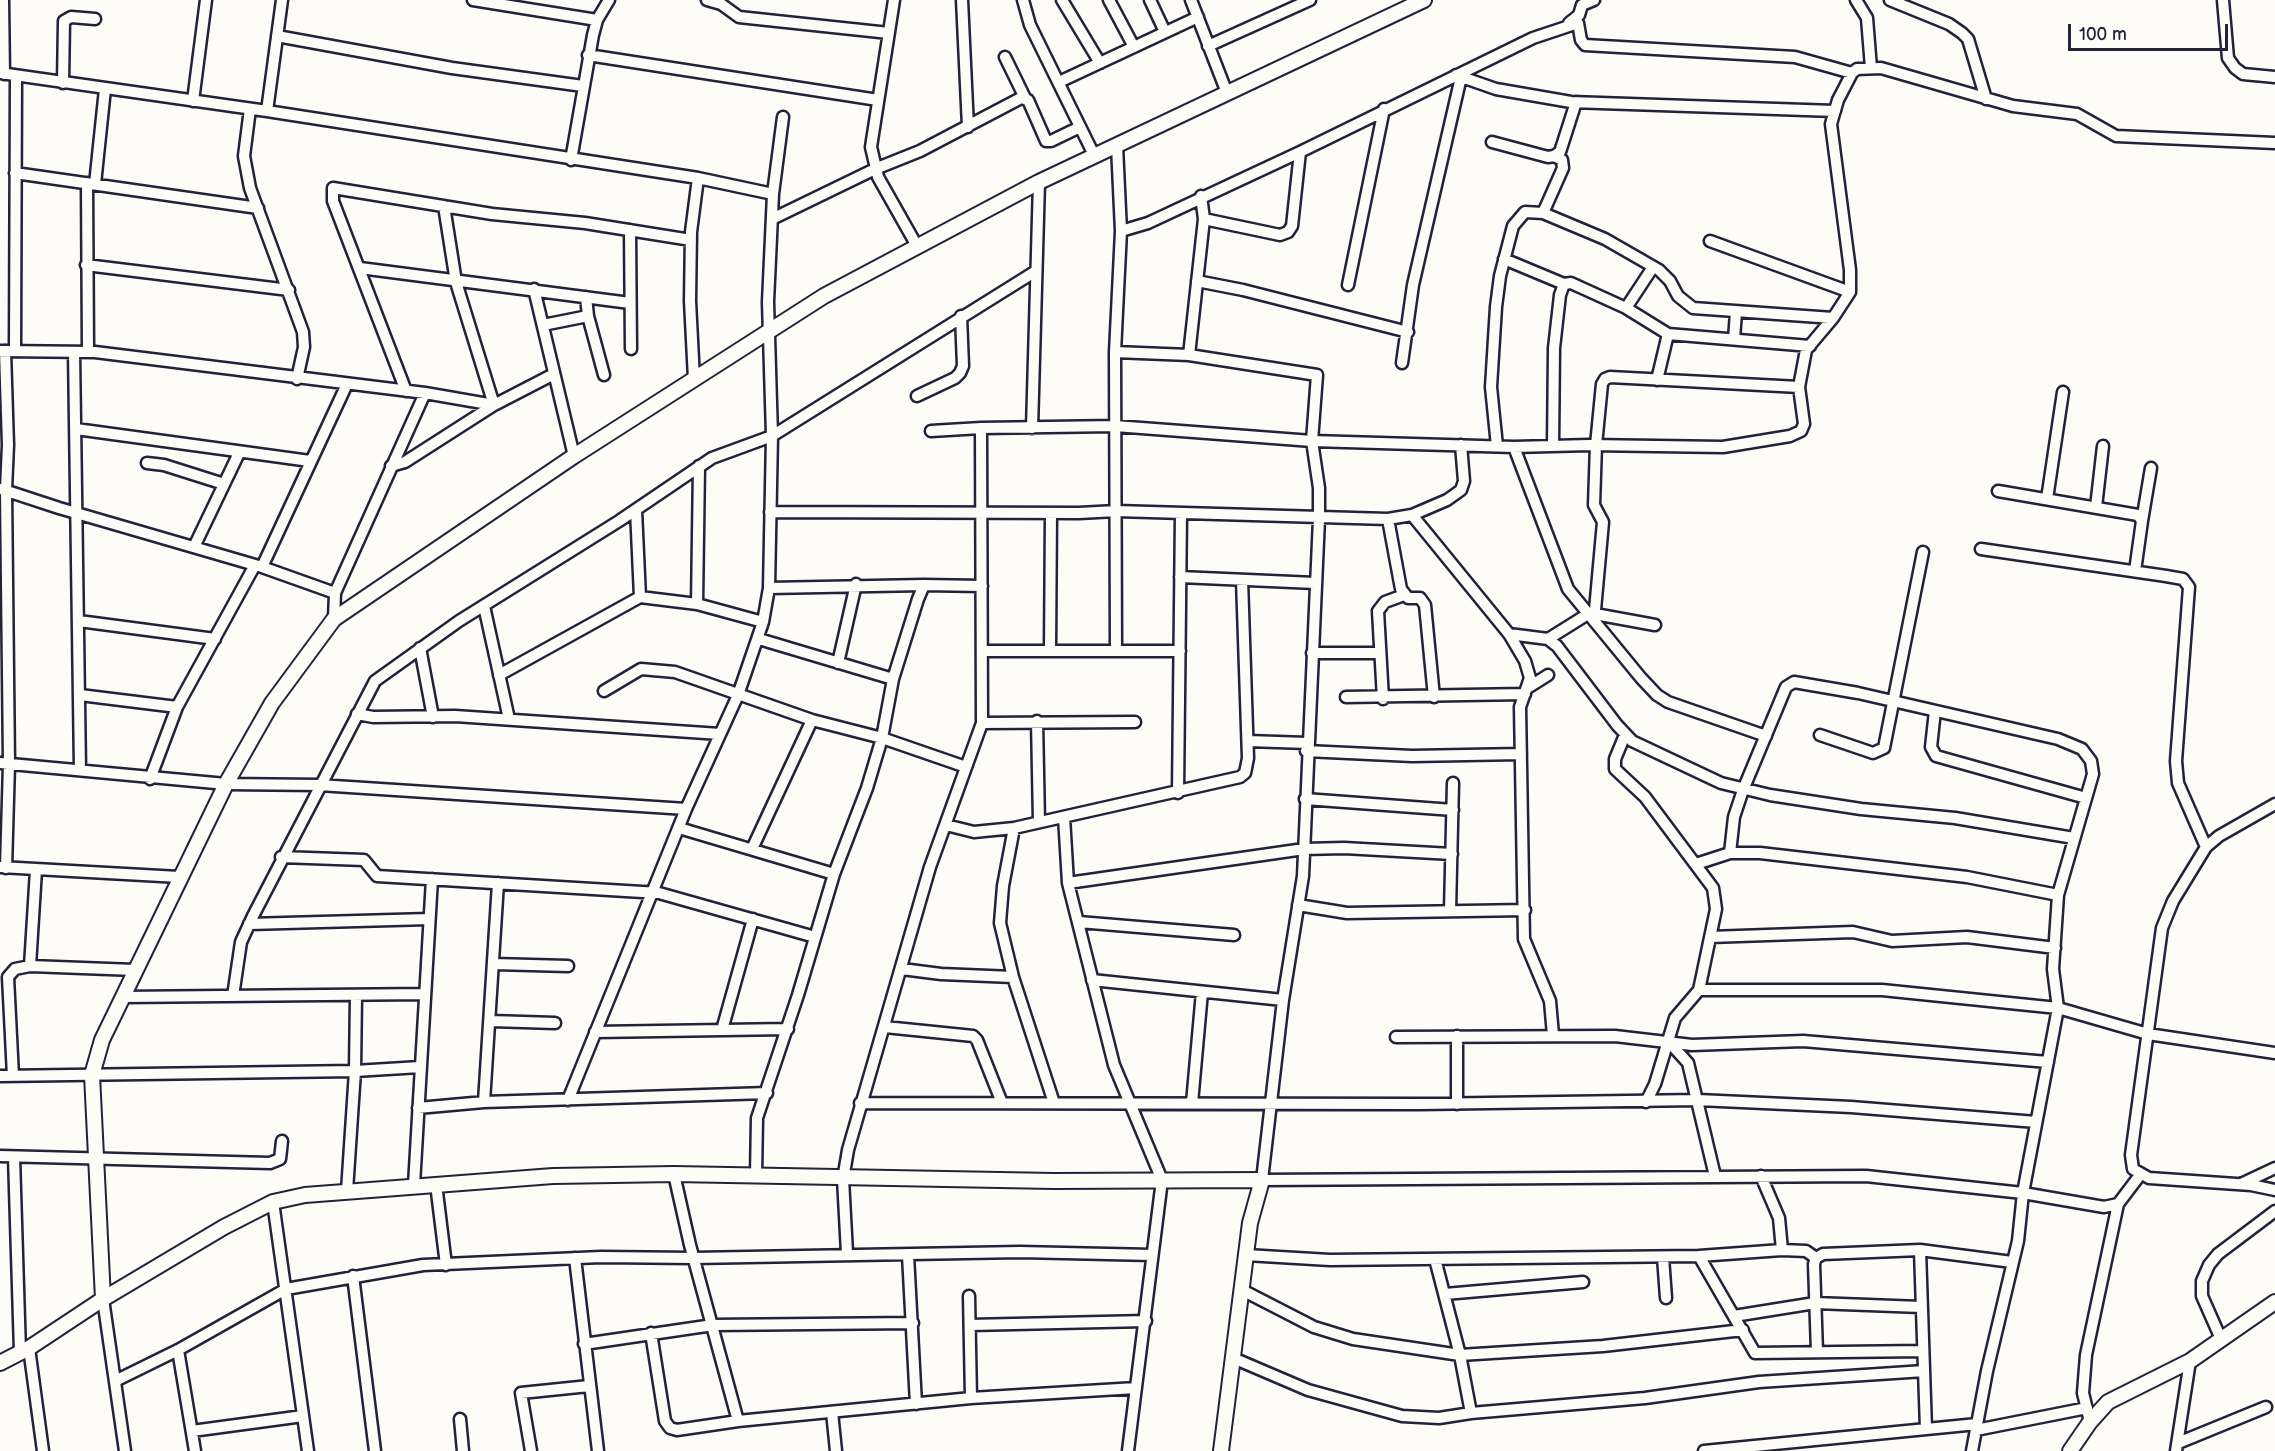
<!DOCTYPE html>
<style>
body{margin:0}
#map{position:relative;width:2275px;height:1451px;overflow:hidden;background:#fdfcf7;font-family:"Balsamiq Sans",sans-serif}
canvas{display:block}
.scale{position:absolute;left:2068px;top:24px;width:160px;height:27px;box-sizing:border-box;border:3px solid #22223b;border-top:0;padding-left:8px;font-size:18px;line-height:21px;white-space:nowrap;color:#22223b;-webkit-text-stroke:4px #fdfcf7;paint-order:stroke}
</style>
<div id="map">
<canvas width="2275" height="1451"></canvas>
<div class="scale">100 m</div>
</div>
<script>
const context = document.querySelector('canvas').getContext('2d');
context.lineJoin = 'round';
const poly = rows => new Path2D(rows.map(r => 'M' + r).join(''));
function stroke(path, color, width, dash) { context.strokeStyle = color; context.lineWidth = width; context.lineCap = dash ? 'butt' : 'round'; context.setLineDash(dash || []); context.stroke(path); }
const minor = poly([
 [3,0,4,74],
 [473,0,597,20],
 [707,0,721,4,739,17,889,33],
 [894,0,871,147,878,177,917,246],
 [962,0,968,127],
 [1023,0,1030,25,1094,155],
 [1062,0,1100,63],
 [1109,0,1134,47],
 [1150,0,1165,32],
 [1191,0,1227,93],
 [1856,0,1867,18,1871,68],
 [1890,0,1949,24,1962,33,1968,39,1986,99],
 [2223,0,2228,58,2235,68,2243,74,2275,77],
 [1569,23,1579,15,1582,5,1594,0],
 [277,36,452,68,583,86],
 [1208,46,1310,0],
 [588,55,878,100],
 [1005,57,1025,98],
 [0,73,267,111,698,178,773,194],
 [1456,75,1496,89,1571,102,1835,111],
 [1059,82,1198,17],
 [63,83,64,21,71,17,95,19],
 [193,101,206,0],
 [250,109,244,156,250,188,303,332,304,347,297,379],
 [267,111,282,0],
 [1492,142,1548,157,1554,156,1560,152,1576,102],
 [571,160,593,35,597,20,609,0],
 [15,173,258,208],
 [87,183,88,351],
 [95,184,105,89],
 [1543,213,1563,168,1562,160,1554,156],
 [774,218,875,169,920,151,1021,98,1028,100,1046,141,1051,141,1080,127],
 [1204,219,1280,235,1288,232,1292,226,1300,152],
 [630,230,631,349],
 [1121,231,1148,223,1300,152,1533,38,1578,23,1581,40,1585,45,1795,57,1852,73],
 [1710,241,1850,292],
 [1504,259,1564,284],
 [86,265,289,290],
 [360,268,630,303],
 [1197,281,1243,290,1408,332],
 [1348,285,1384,109],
 [534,289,574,456],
 [586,297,588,316,604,375],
 [1626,308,1653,267],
 [543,325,588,316],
 [1734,339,1736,312],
 [0,351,95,352,425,393,494,405,456,282,444,206],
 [5,351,8,445,6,490,9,764,6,868],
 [15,351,16,76],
 [74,352,80,770],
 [1115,352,1189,355,1317,375,1312,441,1319,488,1319,519,1303,876,1283,1000,1262,1180,1866,1176,2023,1193,2104,1207,2118,1204,2140,1175],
 [1189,355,1204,219,1201,196],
 [1402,363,1413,285,1461,77],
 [694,379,690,301,691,232,698,178],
 [1657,380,1668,334,1810,346],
 [406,391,333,201,333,188,492,214,585,223,691,240],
 [917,396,955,378,960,373,963,366,961,316],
 [1032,428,1039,182],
 [76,429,310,461],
 [931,431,981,428,1115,426,1312,441,1514,447,1589,445,1723,447,1790,436,1801,431,1804,424,1799,387,1806,350,1833,318,1850,292,1850,270,1831,124,1838,100,1852,73,1857,69,1881,68,2013,106,2077,114,2116,136,2275,143],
 [1497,446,1491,387,1496,307,1500,276,1513,226,1525,212,1543,213,1605,239,1659,270,1670,281,1678,296,1693,308,1833,318],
 [1553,446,1554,348,1560,295,1564,284,1571,283,1626,308,1668,334],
 [1514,447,1568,589,1641,678,1657,695,1668,702,1766,736],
 [147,463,164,465,224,484],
 [391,466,405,462,494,405,554,374],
 [1,489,59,508,262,567,335,593],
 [1998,491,2138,515,2142,521,2135,571],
 [2047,499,2063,392],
 [2096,507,2103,446],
 [770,512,1079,513,1116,511,1388,519,1412,515,1447,500,1461,490,1464,481,1461,445],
 [1412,515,1509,634,1525,661,1530,678,1520,707,1524,939,1550,1001,1553,1035],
 [1388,519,1401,589,1408,598,1420,598,1425,605,1434,697],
 [2142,521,2151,468],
 [194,547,239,453],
 [1981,549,2166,576,2183,579,2189,587,2176,761,2178,783,2206,847],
 [262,567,347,384],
 [1180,577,1315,583],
 [769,588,924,585],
 [640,597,697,604,763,622],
 [697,604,699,466],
 [484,606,509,719],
 [1595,614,1655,625],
 [334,619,335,593,425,393],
 [79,621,215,639],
 [1594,621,1603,522,1594,505,1596,445,1602,384,1605,379,1610,377,1799,387],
 [1509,634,1548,639,1557,646,1617,725,1632,741,1721,783,1770,795,1861,809,1955,818,2074,838],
 [759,639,893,679],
 [1548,639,1588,614],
 [420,648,433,717],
 [983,651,1180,651],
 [1050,651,1051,513],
 [1116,651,1115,352,1121,231,1117,146],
 [1312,653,1380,653],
 [838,663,856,584],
 [499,675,640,597,636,510],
 [1529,687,1548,675],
 [604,691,641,669,675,672,812,720,882,738,966,767],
 [80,695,177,707],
 [1346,697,1525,694],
 [1383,699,1378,611,1385,602,1404,595],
 [1935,711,1931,747,1936,756,2086,798],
 [357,714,373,717,455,716,720,734],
 [1037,721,1039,822],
 [982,723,1135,722],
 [1625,735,1615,759,1615,769,1645,797,1713,888,1716,909,1699,990],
 [1820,735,1873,753,1884,748,1923,552],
 [1248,741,1307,743],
 [1306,751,1412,756,1521,754],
 [0,763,226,784,319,785,686,809],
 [150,779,177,707,255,565],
 [1178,793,1181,513],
 [1305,799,1453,810],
 [2275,804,2219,836,2206,847,2173,901,2162,928,2131,1155,2133,1169,2149,1178,2251,1185,2275,1190],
 [1064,817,1068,883,1114,1065,1162,1180,1128,1451],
 [946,825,974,832,1014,828,1240,777,1245,773,1248,758,1242,580],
 [679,828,834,874],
 [1014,828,1003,886,1000,923,1013,977,1054,1103],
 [752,849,812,720],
 [1730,853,1734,817,1743,790,1786,687,1794,682,1858,693,2058,739,2082,749,2091,761,2093,774,2058,895,2053,969,2058,1008,2148,1034,2275,1053],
 [281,857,364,860,377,876,659,893,815,937],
 [1696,864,1730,853,1760,853,1967,877,2058,895],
 [0,867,179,877],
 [1068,883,1304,849,1344,848,1452,854],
 [1298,905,1347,913,1525,910],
 [1450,911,1453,783],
 [1079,922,1234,935],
 [249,924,429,919],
 [1710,937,1853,932,1892,941,1967,937,2055,948],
 [494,964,568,966],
 [30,966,36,870],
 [902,969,941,974,1013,977],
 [1092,980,1283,1000],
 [233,996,241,942,253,916,375,681,459,621,619,521,712,458,772,436,1036,271],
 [123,997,425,994],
 [491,1021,555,1023],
 [885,1027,973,1036,977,1040,1002,1103],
 [722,1030,753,919],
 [595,1032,788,1029],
 [1396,1037,1615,1036,1692,1045,1803,1041,2048,1062],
 [1669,1042,1688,1063,1715,1176],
 [0,1076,355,1071,420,1067],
 [13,1076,8,977,15,969,30,966,135,970],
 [568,1100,686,809,738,695,763,622,769,588,772,436,768,302,773,194,783,117],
 [484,1102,498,883],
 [1646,1102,1655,1084,1675,1018,1699,990,1882,990,2058,1008,2023,1193,2018,1241,1987,1371,1972,1451],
 [860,1103,1419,1104,1698,1100,1851,1107,2036,1122],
 [1192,1103,1202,992],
 [1457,1104,1457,1036],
 [418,1108,484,1102,767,1093],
 [0,1156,270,1163,280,1159,282,1141],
 [14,1157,20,1352],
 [756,1176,757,1118,798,995,834,874,867,788,882,738,893,679,918,599,924,585,982,586],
 [1761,1176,1779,1218,1782,1250],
 [436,1184,446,1265],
 [2241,1184,2275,1168],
 [414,1185,432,879],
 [347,1191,355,1071,356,995],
 [273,1202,308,1451],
 [1920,1250,1926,1429],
 [847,1253,843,1179,848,1150,930,867,982,723,981,428],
 [908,1255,916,1404],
 [1246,1255,1330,1260,1699,1256,1755,1353,1923,1351],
 [1699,1256,1782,1250,1806,1251,1816,1258],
 [1663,1257,1666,1298],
 [575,1258,598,1451],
 [1435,1259,1460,1355,1471,1413],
 [353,1276,375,1451],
 [1242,1290,1314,1327,1353,1339,1460,1355,1603,1346,1743,1330],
 [1445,1294,1583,1282],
 [969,1296,971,1398],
 [103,1299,125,1451],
 [1734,1316,1815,1303,1921,1307],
 [970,1325,1146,1321],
 [651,1333,665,1421,670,1428,677,1430,738,1421,690,1245,674,1174],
 [2221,1339,2202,1296,2202,1281,2209,1265,2218,1254,2275,1211],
 [584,1344,713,1325,913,1323],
 [29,1348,43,1451],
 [178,1350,195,1451],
 [1817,1352,1814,1264,1816,1258,1823,1254,1920,1250,2012,1262],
 [1233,1358,1308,1390,1402,1416,1439,1418,1471,1413,1645,1398,1759,1382,1924,1371],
 [115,1381,178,1350,286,1289,423,1265,601,1257,694,1258,1020,1252,1152,1255],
 [832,1412,836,1451],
 [460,1419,463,1451],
 [738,1421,971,1398,1136,1388],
 [2090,1422,2083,1393,2086,1355,2118,1204],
 [1976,1430,2087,1408],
 [192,1431,303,1416],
 [2178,1443,2266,1407],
 [531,1451,521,1393,589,1386],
 [1704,1451,1977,1424],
 [2176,1451,2190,1361]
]);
const tertiary = poly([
 [103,1299,92,1075,102,1040,226,784,272,703,334,619,574,456,824,296,1039,182,1424,0],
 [0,1363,29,1348,103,1299,224,1227,273,1202,305,1195,553,1176,674,1174,1054,1181,1262,1180,1250,1223,1221,1451],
 [2070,1451,2090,1422,2108,1402,2190,1361,2275,1302]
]);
stroke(minor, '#22223b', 15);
stroke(tertiary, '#22223b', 18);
stroke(minor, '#fdfcf7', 10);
stroke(tertiary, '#fdfcf7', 14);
</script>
